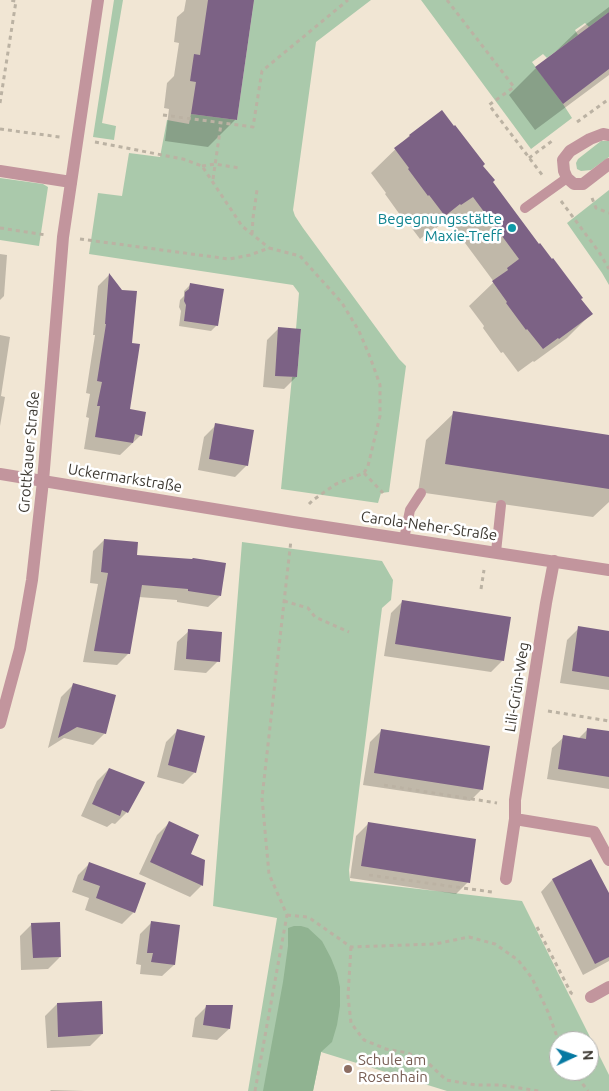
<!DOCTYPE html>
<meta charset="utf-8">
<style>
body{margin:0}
#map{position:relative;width:609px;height:1091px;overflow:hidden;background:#f1e6d4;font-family:Ubuntu,sans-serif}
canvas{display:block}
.north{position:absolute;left:549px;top:1031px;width:50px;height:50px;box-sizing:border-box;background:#fff;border:1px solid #b1b0ad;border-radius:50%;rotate:87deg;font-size:14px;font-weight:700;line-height:20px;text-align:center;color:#3d3932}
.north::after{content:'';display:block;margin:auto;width:18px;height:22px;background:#0679a2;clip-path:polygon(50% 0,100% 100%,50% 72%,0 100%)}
</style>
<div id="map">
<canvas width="609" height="1091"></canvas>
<div class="north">N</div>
</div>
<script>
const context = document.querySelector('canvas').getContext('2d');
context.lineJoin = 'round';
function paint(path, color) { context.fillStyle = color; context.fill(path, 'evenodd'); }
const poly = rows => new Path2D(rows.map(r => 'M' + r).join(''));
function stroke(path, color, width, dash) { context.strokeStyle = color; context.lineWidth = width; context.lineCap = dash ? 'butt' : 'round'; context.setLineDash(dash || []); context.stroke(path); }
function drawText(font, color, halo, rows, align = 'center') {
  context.font = font + ' Ubuntu,sans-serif'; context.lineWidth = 5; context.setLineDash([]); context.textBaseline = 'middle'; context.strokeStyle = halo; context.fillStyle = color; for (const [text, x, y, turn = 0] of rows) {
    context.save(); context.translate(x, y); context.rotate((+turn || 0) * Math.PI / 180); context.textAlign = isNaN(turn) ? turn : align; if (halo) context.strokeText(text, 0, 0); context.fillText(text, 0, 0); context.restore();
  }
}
paint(poly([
 [114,0,123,0,102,123,116,126,114,140,93,137],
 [254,0,371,0,316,42,293,210,295,216,303,228,399,359,406,366,389,492,381,493,378,503,281,489,292,377,297,377,301,329,296,329,299,293,293,285,89,254,98,193,122,196,129,153,160,157,167,120,189,124,191,114,237,120],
 [421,0,609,0,609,12,589,27,585,23,575,30,578,35,547,58,543,54,532,62,563,104,572,118,531,149],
 [601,141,609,141,609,157,591,170,581,171,577,169,576,163,578,159],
 [0,178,43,184,48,187,39,246,0,240],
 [609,190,609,285,602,273,567,223],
 [242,542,382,561,393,580,391,600,382,608,349,870,350,881,522,901,609,1075,609,1091,447,1091,321,1052,313,1091,248,1091,277,918,213,906],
 [559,1041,589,1041,589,1071,559,1071]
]), '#aac9ab');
paint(poly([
 [294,926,301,926,308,928,322,941,331,958,337,973,340,987,340,1006,337,1025,332,1042,321,1052,313,1091,263,1091,283,982,288,946,288,928]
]), '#90b391');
paint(poly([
 [186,0,254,0,235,120,208,147,165,141,169,109,164,108,167,83,174,76,179,43,174,42,177,17,184,11],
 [609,7,609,75,535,130,509,95,536,68,551,56,576,32],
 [410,135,482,166,491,182,591,314,567,338,534,362,533,361,518,372,503,352,501,353,483,328,484,326,469,306,494,282,448,220,436,228,435,227,420,239,404,218,403,219,385,194,386,193,371,173],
 [0,254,7,255,4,296,0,300],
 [109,275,131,344,128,410,141,435,120,455,84,449,89,418,86,417,90,394,86,393,95,335,93,335,98,286],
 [190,285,217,325,211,331,179,326,181,311,179,307,180,300,184,296,184,291],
 [279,328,296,377,284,389,263,387,267,340],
 [0,335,10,337,1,396,5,397,0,426],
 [454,413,609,436,609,502,593,517,418,492,426,440],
 [216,425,247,465,235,477,198,470,204,437],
 [104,540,136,556,220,596,208,607,177,602,177,600,139,597,128,654,117,665,83,662,98,584,90,583,93,551],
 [403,601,503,660,491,672,384,656,391,613],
 [579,628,609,632,609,690,560,683,567,640],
 [189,631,218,661,206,673,174,670,177,642],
 [73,685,105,733,93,745,64,738,48,748,61,697],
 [588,729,609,733,609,789,547,779,552,748,564,737,578,739],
 [178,730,195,772,183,784,157,777,166,742],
 [382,730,482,789,470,801,363,785,370,742],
 [109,769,127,812,115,824,112,823,107,827,81,816,97,781],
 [169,823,189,855,202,885,190,897,139,874,157,835],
 [368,824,468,882,456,894,350,878,356,836],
 [591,860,609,896,609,961,583,975,541,892,552,880],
 [90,863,134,912,122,924,85,910,89,898,72,892,78,875],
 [152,922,174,965,162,976,140,974,141,965,136,964,140,934],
 [32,924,60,957,48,969,21,970,20,936],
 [57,1004,102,1034,90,1046,47,1048,45,1016],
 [207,1006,229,1029,217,1040,192,1037,195,1018],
 [51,1090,85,1091,50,1091]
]), '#0003');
paint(poly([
 [208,0,254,0,237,120,191,114,196,82,190,81,194,54,200,55],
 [609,12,609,69,563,104,535,67],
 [442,110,454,126,455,125,485,164,483,166,495,180,493,182,539,244,540,243,552,259,553,258,583,298,581,299,593,314,559,339,558,338,543,349,527,329,526,330,506,303,507,302,492,281,508,270,507,268,519,259,473,197,461,205,460,204,445,216,429,195,428,196,408,169,409,168,394,148,410,136,409,135],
 [109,273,122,290,137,291,132,343,140,344,130,409,146,412,142,436,135,434,133,443,95,437,100,406,97,406,102,382,97,381,106,324,105,324],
 [190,283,224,289,218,326,184,321,186,305,184,301,185,292,189,289],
 [278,327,301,329,297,377,275,376],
 [453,411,609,435,609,489,445,464],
 [215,423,254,430,248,466,209,459],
 [104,539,138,542,137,555,192,559,193,558,226,563,221,596,188,591,188,589,142,585,130,654,94,651,108,573,101,572],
 [402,600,511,617,504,661,395,644],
 [578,626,609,631,609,677,572,671],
 [188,629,222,632,220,662,186,659],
 [73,683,116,695,106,734,77,727,58,738],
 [587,728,609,731,609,777,558,769,563,735,586,739],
 [177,729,205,736,196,773,168,765],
 [381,729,490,746,483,790,374,773],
 [109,768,145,782,128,813,122,810,120,816,92,804],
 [169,821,199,835,191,854,205,860,203,886,150,862],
 [368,822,476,839,470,883,361,866],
 [591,859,609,893,609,957,595,964,552,879],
 [89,862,146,883,135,913,96,898,100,886,83,880],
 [151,921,180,925,175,965,151,962,153,953,147,953],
 [60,922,61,957,33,958,31,923],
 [102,1001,103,1034,58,1037,57,1003],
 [206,1005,233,1005,230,1029,203,1025]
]), '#7c6285');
stroke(poly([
 [447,0,514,87,489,105,543,176],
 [0,103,16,1,9,0],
 [163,115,253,127,262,71,348,0],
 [577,122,609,99],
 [0,129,60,137],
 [95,142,183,159,202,166,242,226,269,248],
 [529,158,552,141],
 [202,166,215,164,239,168],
 [213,179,221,124],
 [592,198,596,208,609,213],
 [561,201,599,252,609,269],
 [0,228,46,235],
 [252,234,253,218,257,190],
 [80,239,229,259,250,255,269,248,300,256,342,303,359,331,370,357,380,385,380,416,368,466,364,473,336,484,313,500,308,505],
 [364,473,383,493],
 [481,589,484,570],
 [284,601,308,608,315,617,349,632],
 [548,711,609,721],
 [384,785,497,803],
 [369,875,492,892],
 [287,915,307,917,311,919,351,947,435,944,469,937,495,944,518,960,532,978,548,1012,559,1042],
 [537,927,571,993,573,994],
 [351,947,348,996,351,1023,364,1040,386,1049,408,1053,427,1062,446,1080,476,1085,500,1085,539,1091],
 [573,1071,588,1091],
 [255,1091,287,915,269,874,262,798,291,540]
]), '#bbb2a3', 3, [4, 4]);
stroke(poly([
 [525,208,567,178],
 [404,539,410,510,421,493],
 [496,552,501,505]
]), '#c2959d', 10);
stroke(poly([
 [609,135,603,134,590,139,570,151,563,160,564,171,567,178,574,184,583,184,609,164],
 [0,171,71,182],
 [0,474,293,522,609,570],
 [515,819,594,832,609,860],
 [506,879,515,819,515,800,546,603,554,561],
 [591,997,609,987]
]), '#c2959d', 12);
stroke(poly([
 [0,723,20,649,32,580,43,481,63,237,98,0]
]), '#c2959d', 12);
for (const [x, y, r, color] of [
 [512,228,5,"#0f9aa8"],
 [348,1069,5,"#8d6e63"]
]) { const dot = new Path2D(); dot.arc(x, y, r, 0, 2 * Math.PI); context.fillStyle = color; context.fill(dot); stroke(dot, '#fff', 2); }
drawText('15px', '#0d838f', '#fff', [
 ["Begegnungsstätte",502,219],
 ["Maxie-Treff",502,236]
], 'right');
drawText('15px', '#3d3932', '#fff', [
 ["Grottkauer Straße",29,452,-85],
 ["Uckermarkstraße",125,478,9],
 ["Carola-Neher-Straße",429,526,8],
 ["Lili-Grün-Weg",517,687,-81]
]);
drawText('15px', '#785e54', '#fff', [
 ["Schule am",358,1060],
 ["Rosenhain",358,1077]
], 'left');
</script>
